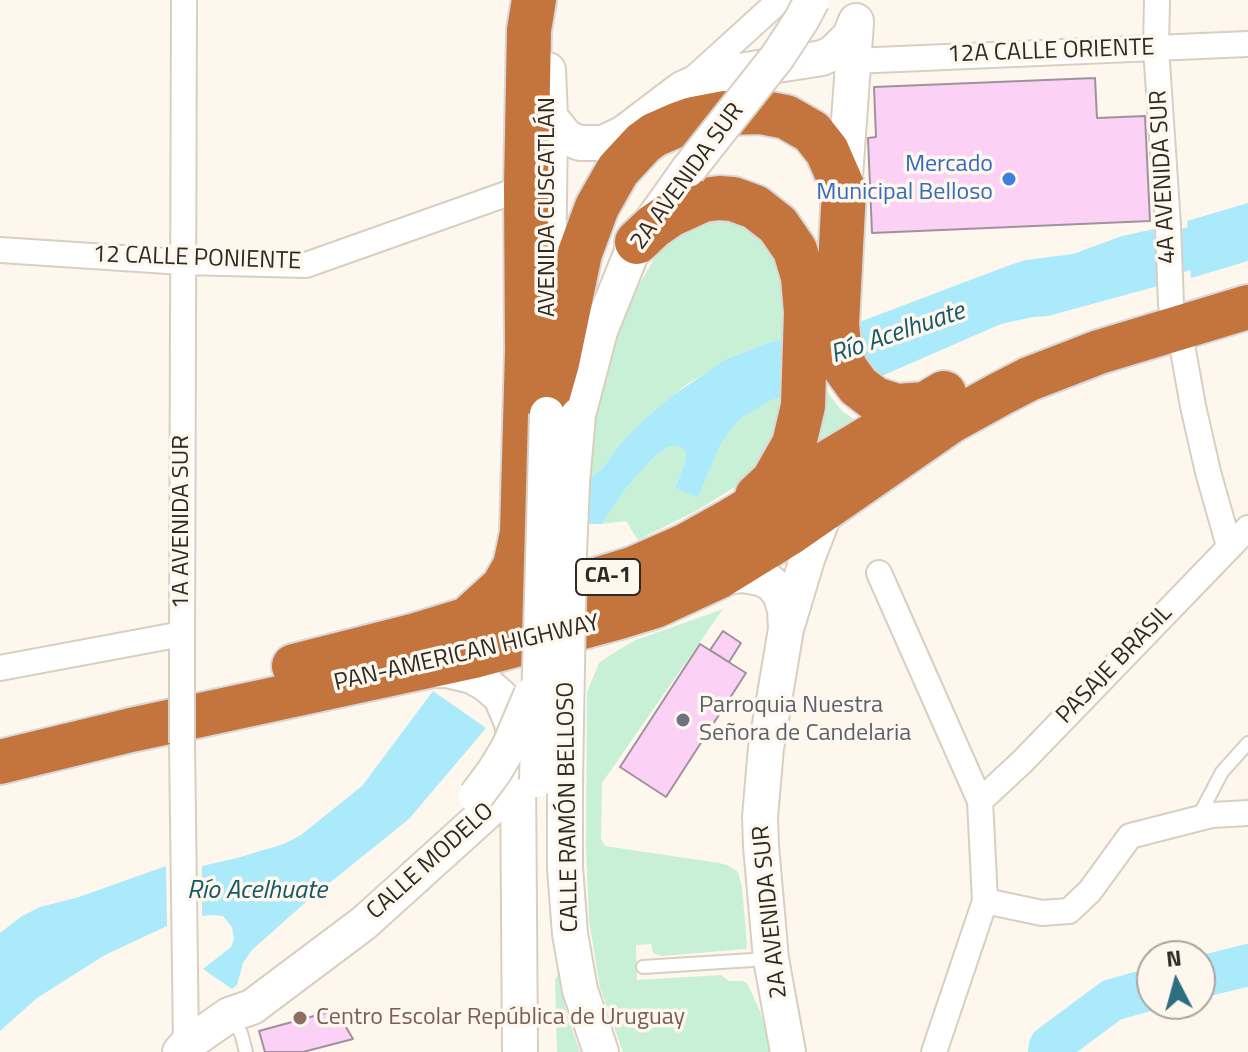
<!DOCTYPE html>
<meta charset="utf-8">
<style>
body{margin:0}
#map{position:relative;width:1248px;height:1052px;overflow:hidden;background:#fef7ee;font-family:"Titillium Web",sans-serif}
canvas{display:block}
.north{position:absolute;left:1136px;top:940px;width:80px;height:80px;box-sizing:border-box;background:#fef7ee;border:2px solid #aaa59d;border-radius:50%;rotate:354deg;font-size:22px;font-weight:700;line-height:32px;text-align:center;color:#2d2923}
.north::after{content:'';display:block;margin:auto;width:28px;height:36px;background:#2e6e82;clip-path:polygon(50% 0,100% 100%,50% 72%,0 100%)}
</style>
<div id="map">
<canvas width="1248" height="1052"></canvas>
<div class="north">N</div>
</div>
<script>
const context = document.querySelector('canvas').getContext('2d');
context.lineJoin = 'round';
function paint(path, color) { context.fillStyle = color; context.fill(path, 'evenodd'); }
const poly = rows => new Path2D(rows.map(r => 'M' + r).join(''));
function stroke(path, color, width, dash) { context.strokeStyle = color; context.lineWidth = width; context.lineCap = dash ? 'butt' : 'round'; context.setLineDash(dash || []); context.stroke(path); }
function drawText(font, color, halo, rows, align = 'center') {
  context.font = font + ' "Titillium Web",sans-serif'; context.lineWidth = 7; context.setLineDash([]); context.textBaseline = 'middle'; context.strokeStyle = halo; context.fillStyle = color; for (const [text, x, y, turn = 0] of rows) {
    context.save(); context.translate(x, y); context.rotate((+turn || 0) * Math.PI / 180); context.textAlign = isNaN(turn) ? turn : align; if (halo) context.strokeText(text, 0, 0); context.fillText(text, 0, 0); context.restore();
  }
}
paint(poly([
 [735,217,772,244,795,335,761,345,739,354,687,384,640,423,620,444,602,469,585,482,589,440,610,349,625,311,637,288,659,251,691,222],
 [824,383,828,393,842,411,861,424,796,467],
 [794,393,760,468,738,485,696,511,638,540,626,521,602,524,626,488,654,457,669,446,679,446,686,452,686,460,675,488,698,496,721,443,740,419,771,399],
 [723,609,602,783,601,839,605,846,719,863,727,865,738,872,742,887,747,944,746,949,662,956,653,953,651,944,636,945,637,980,721,975,729,981,742,981,747,983,760,1011,769,1041,770,1052,623,1052,600,988,589,920,586,848,587,692,599,663,618,650,636,640],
 [557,975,560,977,566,1011,580,1052,557,1052,555,980]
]), '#c8f0d7');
paint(poly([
 [1248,203,1248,261,1191,278,1187,221],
 [1154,229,1158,286,1048,316,1033,317,1001,324,877,378,863,356,854,324,1010,265,1026,260,1073,254,1122,236],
 [795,335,794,393,771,400,740,419,721,443,698,497,675,488,686,460,686,452,679,446,669,446,654,457,626,488,602,524,584,524,585,482,602,469,620,444,640,423,672,396,725,360,761,345],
 [433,691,486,728,409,819,307,901,252,950,243,963,237,985,232,989,203,969,231,947,234,939,232,927,223,916,213,915,202,916,202,866,237,858,284,844,301,835,362,786],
 [166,866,167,926,105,955,37,998,0,1031,0,933,22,916,40,907,79,897]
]), '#aaeafa');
stroke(poly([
 [1128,266,1248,232],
 [1200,977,1248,965],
 [1049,1052,1050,1046,1112,1000,1152,989]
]), '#aaeafa', 42);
const building = poly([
 [1095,78,1097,118,1145,116,1150,221,872,233,868,138,876,137,874,87,1095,78],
 [723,631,741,643,729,662,710,650,723,631],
 [700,644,746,673,666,797,620,767,700,644],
 [336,1010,353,1039,303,1052,265,1052,259,1031,336,1010]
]);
paint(building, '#fcd1f6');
stroke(building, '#9f929d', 2);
const lane = poly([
 [1199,816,1222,772,1248,743],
 [643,967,768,959],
 [230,1017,241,1033,246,1052]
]);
const street = poly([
 [1157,0,1156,48,1168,225,1171,305],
 [853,61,1248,44],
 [693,79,780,0],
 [0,250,183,262,306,265,526,187],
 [1179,328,1193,406,1208,472,1229,546],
 [879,573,980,801,985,901,934,1052],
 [182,651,184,0],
 [0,668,182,634],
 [182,743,186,1045],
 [980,801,1023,761,1248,528],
 [985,901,1042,913,1069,911,1090,891,1130,836,1212,815,1248,813]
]);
const secondary = poly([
 [548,70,550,117,548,289],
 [550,117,567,138,580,143,603,143,624,133,682,89,704,79,733,72,822,58,833,53,850,36,856,21],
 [844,190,856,23],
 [578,415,600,331,631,254,637,242,688,170],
 [718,577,743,575,760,578,771,583,780,594,785,609,786,629],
 [518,772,520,1052],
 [565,780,565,868,570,934,580,990,601,1052],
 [180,1052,186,1045,229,1015,252,1007,364,923,499,801,512,785,518,772,512,723,501,697,486,684,472,676,447,670,433,670],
 [788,1052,771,959,761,846,760,817,766,748,786,629,807,559,827,507]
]);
const highway = poly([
 [637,242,654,226,670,215,703,200,719,198,733,199,755,207,778,225,795,250,803,277,806,312,803,406,794,444,773,481,757,496],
 [547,398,557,363,580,253,597,207,618,170,643,143,654,135,679,124,693,119,724,113,760,112,786,117,812,132,827,151,844,190,837,323,839,347,845,368,858,386,875,399,897,406,926,404],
 [471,616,503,587,515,566,522,533,527,351,526,187,529,30,534,0],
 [294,666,416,635,635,568,685,546,730,521,944,393],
 [0,762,131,730,474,656,616,618,655,606,718,577,791,532,951,421,1000,394,1029,379,1099,352,1248,307]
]);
stroke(lane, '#d9cfc1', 16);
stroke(street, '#d9cfc1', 28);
stroke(secondary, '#d9cfc1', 38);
stroke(highway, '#d9d8d7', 48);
stroke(lane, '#fff', 12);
stroke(street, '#fff', 24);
stroke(secondary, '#fff', 34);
stroke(highway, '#c4743d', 44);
const streetBridge = poly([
 [182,651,182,743]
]);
const secondaryBridge = poly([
 [688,170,778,56,802,19,812,0],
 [537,780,547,414],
 [565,780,569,553,572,482,578,415],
 [476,796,494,772,509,747,531,695]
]);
stroke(streetBridge, '#d9cfc1', 28, []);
stroke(secondaryBridge, '#d9cfc1', 38, []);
stroke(streetBridge, '#fff', 24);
stroke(secondaryBridge, '#fff', 34);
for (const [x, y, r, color] of [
 [1009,179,8,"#3f7fe0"],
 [683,720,8,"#6b7280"],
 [300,1018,8,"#8d6e63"]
]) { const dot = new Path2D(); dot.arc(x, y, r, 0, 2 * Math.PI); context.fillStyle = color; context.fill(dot); stroke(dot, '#fef7ee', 3); }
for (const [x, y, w] of [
 [608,577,64]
]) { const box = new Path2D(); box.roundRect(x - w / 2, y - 18, w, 36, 6); context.fillStyle = '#fef7ee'; context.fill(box); stroke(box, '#2d2923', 2); }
drawText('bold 22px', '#2d2923', null, [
 ["CA-1",608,577]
]);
drawText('24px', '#2d2923', '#fef7ee', [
 ["12A CALLE ORIENTE",1051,52,-2],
 ["2A AVENIDA SUR",688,177,-54],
 ["4A AVENIDA SUR",1164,177,-93],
 ["AVENIDA CUSCATLÁN",548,207,-90],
 ["12 CALLE PONIENTE",197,259,2],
 ["1A AVENIDA SUR",182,522,-90],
 ["PAN-AMERICAN HIGHWAY",467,654,-13],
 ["PASAJE BRASIL",1115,665,-46],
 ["CALLE RAMÓN BELLOSO",569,807,-91],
 ["CALLE MODELO",431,862,-42],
 ["2A AVENIDA SUR",771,912,-96]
]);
drawText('24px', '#366cbe', '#fef7ee', [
 ["Mercado",993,165],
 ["Municipal Belloso",993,193]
], 'right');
drawText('24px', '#5b616d', '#fef7ee', [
 ["Parroquia Nuestra",699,706],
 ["Señora de Candelaria",699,734]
], 'left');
drawText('24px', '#785e54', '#fef7ee', [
 ["Centro Escolar República de Uruguay",316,1018]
], 'left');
drawText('italic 26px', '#155a68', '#fef7ee', [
 ["Río Acelhuate",898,334,-19],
 ["Río Acelhuate",257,892]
]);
</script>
